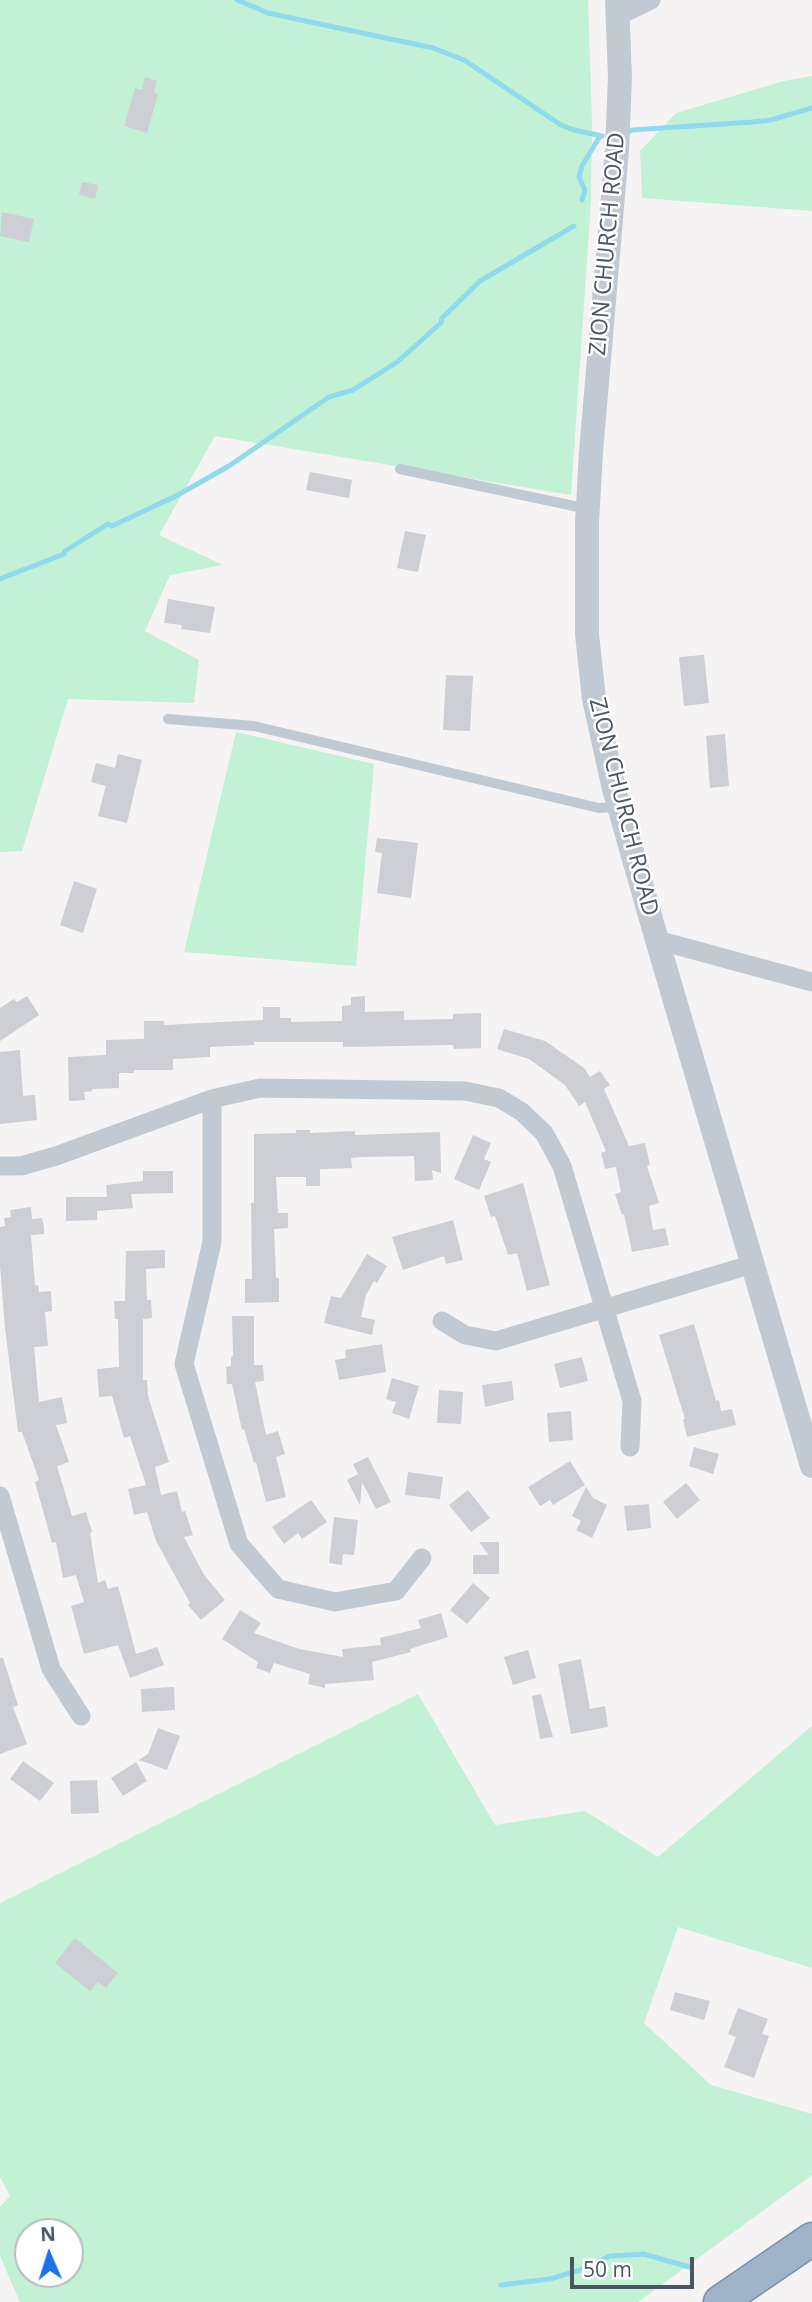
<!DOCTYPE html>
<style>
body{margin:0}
#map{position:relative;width:812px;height:2302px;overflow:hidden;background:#f5f3f3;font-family:"Open Sans",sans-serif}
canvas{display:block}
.north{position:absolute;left:14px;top:2218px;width:70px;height:70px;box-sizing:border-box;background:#fff;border:2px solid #b7bbc0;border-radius:50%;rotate:357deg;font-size:19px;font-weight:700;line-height:28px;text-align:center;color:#4a5661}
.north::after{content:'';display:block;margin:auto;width:24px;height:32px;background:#1a73e8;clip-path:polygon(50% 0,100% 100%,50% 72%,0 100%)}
.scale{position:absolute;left:570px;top:2257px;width:124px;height:32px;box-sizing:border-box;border:4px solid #4a5661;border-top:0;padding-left:9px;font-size:21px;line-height:24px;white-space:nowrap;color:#4a5661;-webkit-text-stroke:5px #fff;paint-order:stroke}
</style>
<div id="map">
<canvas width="812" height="2302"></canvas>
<div class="north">N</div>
<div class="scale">50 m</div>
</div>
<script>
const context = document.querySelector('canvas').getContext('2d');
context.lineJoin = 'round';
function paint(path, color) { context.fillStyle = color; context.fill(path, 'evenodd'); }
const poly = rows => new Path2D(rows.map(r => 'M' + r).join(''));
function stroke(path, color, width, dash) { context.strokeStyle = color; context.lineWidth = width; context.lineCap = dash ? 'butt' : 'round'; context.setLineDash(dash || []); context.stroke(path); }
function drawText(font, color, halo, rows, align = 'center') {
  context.font = font + ' "Open Sans",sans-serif'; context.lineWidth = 5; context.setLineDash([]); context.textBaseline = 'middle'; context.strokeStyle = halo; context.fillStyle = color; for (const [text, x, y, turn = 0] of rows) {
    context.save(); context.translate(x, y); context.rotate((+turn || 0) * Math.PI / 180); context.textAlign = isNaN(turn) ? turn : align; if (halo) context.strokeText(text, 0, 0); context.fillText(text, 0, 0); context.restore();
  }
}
paint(poly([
 [0,0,588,0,592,121,591,201,571,495,215,436,159,535,223,565,170,575,145,631,199,660,194,703,68,699,22,851,0,852],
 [812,76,812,211,642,198,640,151,676,113,784,81],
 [236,732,374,764,356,966,184,952],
 [418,1694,495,1825,585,1811,658,1857,812,1726,812,1968,678,1927,644,2023,711,2085,812,2114,812,2175,638,2302,20,2302,0,2256,0,2207,10,2196,0,2177,0,1903],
 [28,2232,70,2232,70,2274,28,2274]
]), '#c3f1d5');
stroke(poly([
 [237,0,268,13,433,48,464,60,561,125,574,130,602,136],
 [626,133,632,130,753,122,771,120,812,108],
 [582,200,585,190,579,177,582,166,600,136],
 [0,579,64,554,65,551,108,524,112,526,176,496,229,466,329,397,353,390,397,362,441,323,442,318,480,281,574,226],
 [501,2285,550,2279,580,2270,610,2256,644,2254,689,2267]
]), '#90daee', 5);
paint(poly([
 [145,77,157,81,154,93,158,94,147,133,124,126,135,88,142,90],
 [82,182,98,185,95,199,79,195],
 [2,212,34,219,29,242,0,236],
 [310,472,352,480,349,498,306,490],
 [405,531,426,535,418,572,397,568],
 [168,599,215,607,210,633,181,629,182,625,164,623],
 [704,655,709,703,684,706,679,657],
 [446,675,473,676,470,731,443,730],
 [725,734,729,786,710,788,706,736],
 [118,754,142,760,127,823,98,816,106,786,91,782,96,763,115,768],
 [377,838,418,843,411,898,377,893,382,853,375,852],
 [74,881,97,889,83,933,60,925],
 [27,996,39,1015,0,1041,0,1008,14,999,17,1002],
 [365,996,365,1012,404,1011,404,1020,453,1019,453,1014,481,1013,481,1048,454,1049,453,1045,343,1047,343,1042,254,1042,254,1045,210,1047,210,1057,173,1059,173,1070,134,1070,134,1073,119,1073,119,1088,92,1089,92,1091,84,1092,85,1100,69,1101,68,1057,106,1055,106,1040,144,1039,144,1021,164,1021,164,1025,263,1020,263,1007,280,1007,280,1018,291,1018,291,1022,342,1021,342,1006,351,1005,351,997],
 [504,1029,545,1041,584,1068,590,1077,600,1071,610,1085,604,1089,629,1146,645,1143,650,1165,647,1166,659,1203,649,1206,653,1230,665,1228,669,1245,632,1252,624,1214,622,1215,615,1194,621,1192,616,1167,605,1169,601,1153,606,1151,585,1102,579,1106,565,1085,529,1059,497,1049],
 [20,1050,23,1096,35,1095,37,1120,0,1124,0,1052],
 [296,1130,310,1130,310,1133,355,1131,355,1135,440,1132,441,1173,432,1170,433,1180,415,1181,414,1156,363,1157,351,1158,352,1168,320,1169,320,1186,306,1186,306,1177,276,1177,278,1213,288,1213,288,1228,274,1229,276,1278,279,1278,279,1302,245,1303,245,1279,252,1279,251,1203,254,1203,254,1134,296,1133],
 [473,1135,491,1143,484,1159,491,1162,479,1190,454,1179],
 [143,1171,173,1171,173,1193,131,1194,133,1208,97,1211,97,1220,66,1221,66,1197,107,1197,106,1185,143,1181],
 [523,1183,550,1285,527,1291,517,1253,508,1255,495,1216,491,1217,484,1196],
 [31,1207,32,1219,42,1218,44,1228,44,1234,31,1235,35,1285,38,1285,39,1292,51,1291,52,1311,45,1312,48,1346,34,1347,39,1402,62,1397,67,1423,56,1425,69,1462,57,1466,72,1516,86,1512,92,1532,90,1533,98,1583,105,1580,108,1589,118,1586,136,1654,157,1647,164,1665,130,1678,118,1645,84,1654,71,1606,84,1602,76,1575,63,1578,56,1542,52,1543,35,1482,39,1480,22,1432,18,1432,5,1328,0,1266,0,1227,5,1226,4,1218,11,1217,10,1210],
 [453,1220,463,1260,446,1264,444,1256,403,1270,392,1237],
 [165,1250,165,1268,146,1269,147,1300,151,1300,152,1318,143,1319,143,1380,147,1380,148,1396,169,1462,155,1467,161,1495,177,1491,182,1512,185,1511,193,1535,184,1537,204,1575,225,1600,201,1620,188,1605,190,1603,156,1541,147,1512,134,1515,128,1489,146,1485,130,1436,124,1438,112,1396,99,1397,97,1369,119,1367,118,1319,115,1319,114,1301,125,1301,126,1251],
 [367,1254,387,1266,377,1283,374,1281,366,1295,361,1317,375,1320,372,1335,324,1323,331,1296,341,1298],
 [232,1316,254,1316,254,1365,263,1365,264,1381,255,1382,266,1435,278,1431,285,1454,276,1457,286,1497,266,1502,256,1462,254,1463,244,1429,242,1430,232,1384,227,1384,226,1367,231,1366,231,1357,233,1356],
 [694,1324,716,1401,719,1400,721,1411,732,1409,736,1425,687,1437,683,1419,685,1419,659,1335],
 [382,1344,386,1372,339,1380,335,1360,346,1358,345,1350],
 [582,1357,588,1381,560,1388,554,1364],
 [392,1378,419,1386,409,1419,392,1413,396,1402,386,1399],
 [512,1381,514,1400,485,1407,482,1385],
 [439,1390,463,1392,461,1424,437,1423],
 [571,1411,573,1440,549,1442,547,1413],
 [694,1447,719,1454,713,1474,689,1466],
 [368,1457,391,1502,376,1509,362,1482,360,1505,347,1480,358,1474,353,1464],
 [570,1461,585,1485,553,1505,550,1500,540,1506,528,1487],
 [408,1472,443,1477,440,1499,405,1495],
 [686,1483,700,1500,677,1519,663,1502],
 [586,1487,593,1498,607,1505,592,1538,576,1530,581,1521,572,1516],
 [468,1490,490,1518,471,1532,449,1505],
 [311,1500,327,1522,302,1539,298,1533,284,1544,272,1527],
 [649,1504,651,1528,627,1531,624,1506],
 [334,1517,358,1520,354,1555,343,1554,342,1565,329,1563],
 [479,1542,499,1542,499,1574,473,1574,473,1555,489,1555],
 [473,1583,490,1598,467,1624,450,1610],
 [240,1610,261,1623,254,1633,299,1649,343,1657,342,1649,381,1645,380,1638,421,1628,418,1620,441,1613,448,1637,410,1649,411,1652,372,1662,374,1680,325,1684,325,1688,308,1684,310,1674,274,1663,270,1673,256,1668,258,1662,222,1639],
 [528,1650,536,1678,513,1685,504,1657],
 [0,1658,3,1658,18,1705,13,1707,27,1744,0,1754],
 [581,1659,590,1709,605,1706,608,1727,571,1734,558,1664],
 [174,1687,175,1710,142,1712,141,1689],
 [541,1694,553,1737,540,1739,532,1696],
 [158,1728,180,1736,167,1770,139,1760,148,1754],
 [23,1761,54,1783,40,1801,10,1779],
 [136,1762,147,1781,123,1796,111,1778],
 [97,1780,99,1813,71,1814,70,1781],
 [75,1938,118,1973,106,1988,98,1982,90,1991,55,1963],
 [675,1992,710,2001,704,2020,670,2010],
 [738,2008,768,2019,762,2034,769,2036,754,2078,724,2067,736,2037,728,2034]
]), '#cdcfd5');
const trunk = poly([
 [720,2302,812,2239]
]);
stroke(trunk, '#7690ad', 35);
stroke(poly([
 [400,469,588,509],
 [168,719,254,726,599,808,618,807]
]), '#c1cad2', 10);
stroke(poly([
 [618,16,651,0],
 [657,940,812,982],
 [212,1099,212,1242,184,1364,239,1544,278,1589,335,1602,396,1591,422,1558],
 [0,1166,21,1166,56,1156,212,1099,260,1088,465,1091,499,1098,522,1112,544,1133,562,1166,632,1401,630,1447],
 [442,1321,465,1335,496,1341,753,1264],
 [0,1496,51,1669,81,1716]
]), '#c1cad2', 19);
stroke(poly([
 [617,0,620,77,617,149,591,452,587,523,587,634,594,699,614,789,657,940,812,1466]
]), '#c1cad2', 24);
stroke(trunk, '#9fb4c9', 32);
drawText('23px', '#4a5661', '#fff', [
 ["ZION CHURCH ROAD",608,244,-85],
 ["ZION CHURCH ROAD",623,807,76]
]);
</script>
